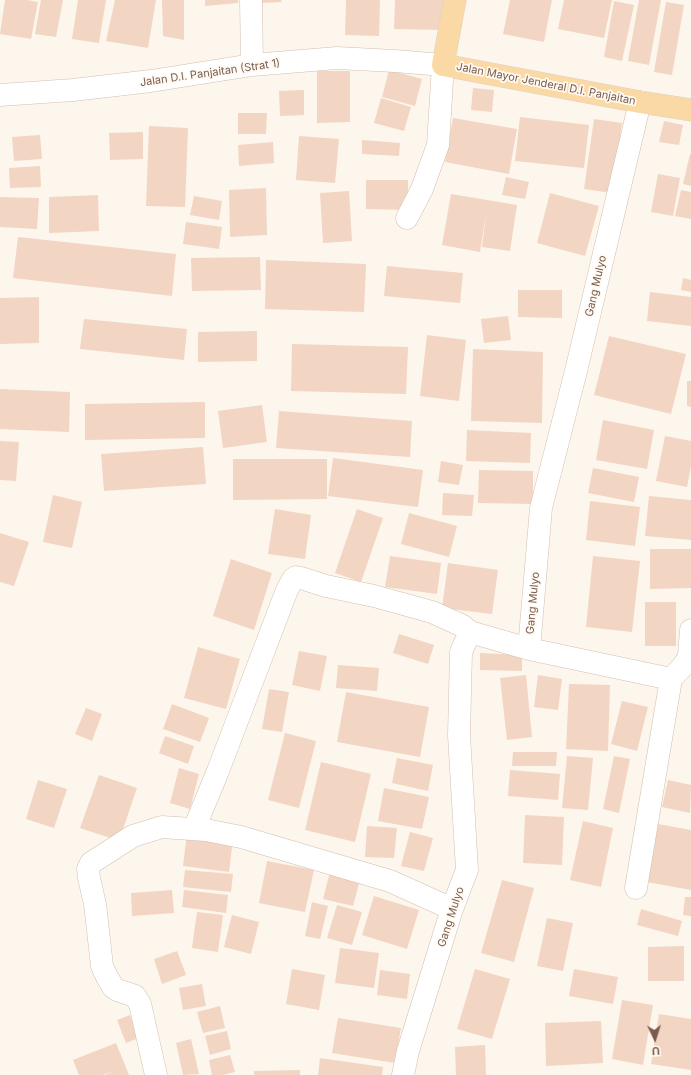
<!DOCTYPE html>
<style>
body{margin:0}
#map{position:relative;width:691px;height:1075px;overflow:hidden;background:#fdf6ec;font-family:Inter,sans-serif}
canvas{display:block}
.north{position:absolute;left:635px;top:1019px;width:40px;height:40px;-webkit-text-stroke:3px #fffaf3;paint-order:stroke;rotate:176deg;font-size:11px;font-weight:700;line-height:16px;text-align:center;color:#7a5c4d}
.north::after{content:'';display:block;margin:auto;width:14px;height:18px;background:#7a5c4d;clip-path:polygon(50% 0,100% 100%,50% 72%,0 100%)}
</style>
<div id="map">
<canvas width="691" height="1075"></canvas>
<div class="north">U</div>
</div>
<script>
const context = document.querySelector('canvas').getContext('2d');
context.lineJoin = 'round';
function paint(path, color) { context.fillStyle = color; context.fill(path, 'evenodd'); }
const poly = rows => new Path2D(rows.map(r => 'M' + r).join(''));
function stroke(path, color, width, dash) { context.strokeStyle = color; context.lineWidth = width; context.lineCap = dash ? 'butt' : 'round'; context.setLineDash(dash || []); context.stroke(path); }
function drawText(font, color, halo, rows, align = 'center') {
  context.font = font + ' Inter,sans-serif'; context.lineWidth = 3.5; context.setLineDash([]); context.textBaseline = 'middle'; context.strokeStyle = halo; context.fillStyle = color; for (const [text, x, y, turn = 0] of rows) {
    context.save(); context.translate(x, y); context.rotate((+turn || 0) * Math.PI / 180); context.textAlign = isNaN(turn) ? turn : align; if (halo) context.strokeText(text, 0, 0); context.fillText(text, 0, 0); context.restore();
  }
}
paint(poly([
 [5,0,27,0,38,2,31,39,0,34],
 [41,0,63,0,56,37,35,34],
 [78,0,106,0,99,43,72,39],
 [115,0,156,0,148,48,106,41],
 [162,0,184,0,184,40,163,36],
 [205,0,238,0,238,3,205,6],
 [262,0,281,0,282,2,262,3],
 [346,0,380,0,379,36,345,35],
 [395,0,446,0,445,30,394,29],
 [510,0,552,0,544,42,503,34],
 [564,0,612,0,604,38,558,29],
 [639,0,661,0,649,65,628,61],
 [614,1,634,5,622,61,604,57],
 [666,2,684,5,672,75,654,72],
 [389,70,422,79,415,106,382,97],
 [317,71,350,71,350,122,317,123],
 [473,88,494,90,492,112,471,110],
 [304,90,304,115,280,116,279,91],
 [381,98,411,107,404,131,374,123],
 [238,113,267,113,266,134,238,134],
 [520,117,589,125,584,168,515,161],
 [453,118,517,129,509,174,445,162],
 [594,119,622,123,612,193,584,189],
 [664,121,683,125,679,145,659,142],
 [149,126,188,128,185,207,146,206],
 [143,132,143,159,110,160,109,133],
 [40,135,42,159,14,161,12,137],
 [299,136,339,139,335,183,296,180],
 [362,140,400,143,399,156,362,154],
 [273,142,274,163,239,166,238,145],
 [690,154,691,154,691,186,683,184],
 [40,166,41,187,10,188,9,168],
 [658,174,680,178,673,216,651,212],
 [506,177,529,182,525,199,502,195],
 [366,180,408,180,408,210,366,209],
 [266,188,267,235,230,237,229,190],
 [681,190,691,192,691,219,675,216],
 [349,191,352,241,323,243,320,193],
 [550,193,599,206,585,256,537,243],
 [451,194,517,205,510,251,482,247,486,214,480,252,442,245],
 [98,195,99,231,49,233,49,197],
 [194,196,222,201,219,220,190,215],
 [0,197,39,198,37,229,0,227],
 [186,222,222,227,219,249,183,244],
 [18,237,176,254,172,296,13,278],
 [260,257,261,290,192,291,191,258],
 [266,260,366,264,364,312,265,309],
 [387,266,463,273,460,303,384,296],
 [683,278,691,280,691,292,681,290],
 [518,290,562,290,562,318,518,317],
 [650,292,691,297,691,326,647,321],
 [39,297,39,343,0,344,0,298],
 [508,316,511,340,484,343,481,319],
 [84,319,187,329,184,360,80,349],
 [257,331,257,361,198,362,198,332],
 [427,335,466,340,459,401,420,396],
 [609,336,686,354,671,414,594,395],
 [292,344,408,347,406,394,291,391],
 [473,349,543,352,542,423,471,421],
 [687,381,691,381,691,407,687,406],
 [0,389,70,392,69,432,0,429],
 [205,402,205,438,85,440,85,404],
 [262,405,267,442,223,448,218,411],
 [279,411,412,421,410,457,276,448],
 [603,420,654,430,647,469,596,460],
 [467,430,531,433,530,463,466,461],
 [665,436,691,441,691,466,687,487,656,481],
 [0,441,19,442,16,481,0,480],
 [203,447,206,484,104,491,101,454],
 [333,458,423,470,418,507,328,496],
 [233,459,327,459,327,499,233,500],
 [441,461,463,465,459,485,438,482],
 [593,468,639,477,634,502,588,493],
 [479,470,533,471,533,504,478,503],
 [443,493,474,495,472,516,442,515],
 [53,495,82,502,72,548,43,542],
 [649,496,691,500,691,540,645,536],
 [590,501,640,507,635,546,586,540],
 [275,509,311,515,305,559,268,554],
 [357,509,383,518,361,582,335,573],
 [409,513,457,526,449,557,401,544],
 [0,533,29,542,14,586,0,582],
 [650,549,691,549,691,588,650,589],
 [390,556,441,563,437,594,385,587],
 [593,556,640,561,632,632,586,627],
 [231,559,272,573,254,630,213,616],
 [448,563,498,570,492,614,442,608],
 [645,602,676,602,676,646,645,646],
 [399,634,434,645,428,664,393,653],
 [198,647,240,659,226,709,184,698],
 [299,651,327,656,320,691,292,685],
 [480,653,522,655,522,671,480,670],
 [338,665,379,668,377,691,336,688],
 [526,675,532,737,507,740,500,678],
 [538,675,562,679,558,710,534,707],
 [569,684,610,685,608,751,566,749],
 [269,689,289,692,282,732,262,729],
 [346,692,429,707,420,757,337,742],
 [622,701,648,707,637,751,611,744],
 [172,704,209,718,200,742,163,729],
 [86,708,102,714,92,741,75,734],
 [285,733,316,741,299,808,268,800],
 [165,736,194,746,188,764,159,753],
 [513,752,557,752,556,766,512,766],
 [567,756,593,758,588,810,562,808],
 [614,756,630,759,619,813,603,809],
 [397,758,433,765,428,791,392,783],
 [321,762,371,774,355,842,305,830],
 [179,768,199,774,190,809,170,803],
 [510,770,560,774,558,800,508,796],
 [99,775,137,788,119,841,80,828],
 [38,780,67,789,54,828,26,819],
 [668,780,691,785,690,813,662,807],
 [384,788,429,797,422,829,378,821],
 [525,815,564,817,562,865,523,863],
 [583,821,613,828,601,887,570,880],
 [658,824,691,830,691,890,647,882],
 [367,826,397,828,394,858,365,857],
 [410,832,433,838,424,871,401,866],
 [187,833,233,839,229,872,183,866],
 [267,861,314,870,305,912,259,903],
 [185,870,233,874,231,892,183,887],
 [330,872,360,880,353,906,323,899],
 [502,880,534,888,514,962,481,953],
 [172,890,174,913,132,916,131,893],
 [184,890,228,895,226,913,182,907],
 [374,896,419,910,407,949,362,935],
 [685,897,691,897,691,916,683,915],
 [312,902,328,906,320,939,305,936],
 [337,905,362,912,352,945,327,938],
 [641,909,682,921,678,936,637,925],
 [197,912,223,915,218,952,192,948],
 [232,915,259,922,251,954,224,947],
 [547,918,573,923,563,971,537,966],
 [684,946,684,981,648,981,648,947],
 [340,948,379,953,374,988,335,983],
 [177,951,186,975,162,984,154,959],
 [292,969,325,975,319,1010,286,1004],
 [475,969,510,979,492,1039,457,1029],
 [574,969,618,977,613,1004,569,996],
 [380,970,410,974,407,999,377,995],
 [202,984,206,1006,183,1010,179,988],
 [622,1000,653,1005,643,1065,612,1059],
 [220,1006,225,1028,203,1033,197,1012],
 [659,1014,691,1019,691,1070,651,1064],
 [130,1015,139,1038,126,1043,117,1020],
 [338,1018,401,1028,395,1063,332,1053],
 [601,1021,603,1063,546,1066,545,1023],
 [227,1031,231,1049,210,1055,205,1036],
 [191,1039,199,1074,183,1075,176,1043],
 [116,1043,129,1075,105,1075,114,1071,103,1075,79,1075,73,1060],
 [485,1045,486,1075,456,1075,455,1047],
 [230,1055,235,1072,223,1075,212,1075,209,1060],
 [320,1058,383,1067,382,1075,318,1075],
 [300,1070,300,1075,254,1075,254,1071]
]), '#f3d5c3');
const minor = poly([
 [251,0,252,65],
 [0,95,73,90,151,81,252,65,337,58,395,61,443,65,438,145,422,189,407,218],
 [529,649,671,679],
 [194,829,218,771,287,590,293,579,296,577,301,578,326,586,374,596,432,612,463,626,470,632],
 [636,888,671,679,684,665,689,656,691,630],
 [156,1075,140,1004,135,996,117,990,113,987,107,977,102,966,95,904,89,878,88,869,91,863,133,836,162,827,206,830,241,837,390,881,452,909],
 [403,1075,408,1051,452,909,467,870,459,735,461,652,470,632,529,649,541,508,576,371,640,102]
]);
const major = poly([
 [455,0,443,65,640,102,691,110]
]);
stroke(minor, '#d1beb0', 23);
stroke(major, '#dad1cd', 23);
stroke(minor, '#fff', 22);
stroke(major, '#fbd9a5', 22);
drawText('11px', '#7a5c4d', '#fffaf3', [
 ["Jalan D.I. Panjaitan (Strat 1)",210,73,-8],
 ["Jalan Mayor Jenderal D.I. Panjaitan",546,84,11],
 ["Gang Mulyo",596,286,-77],
 ["Gang Mulyo",533,603,-85],
 ["Gang Mulyo",451,917,-72]
]);
</script>
